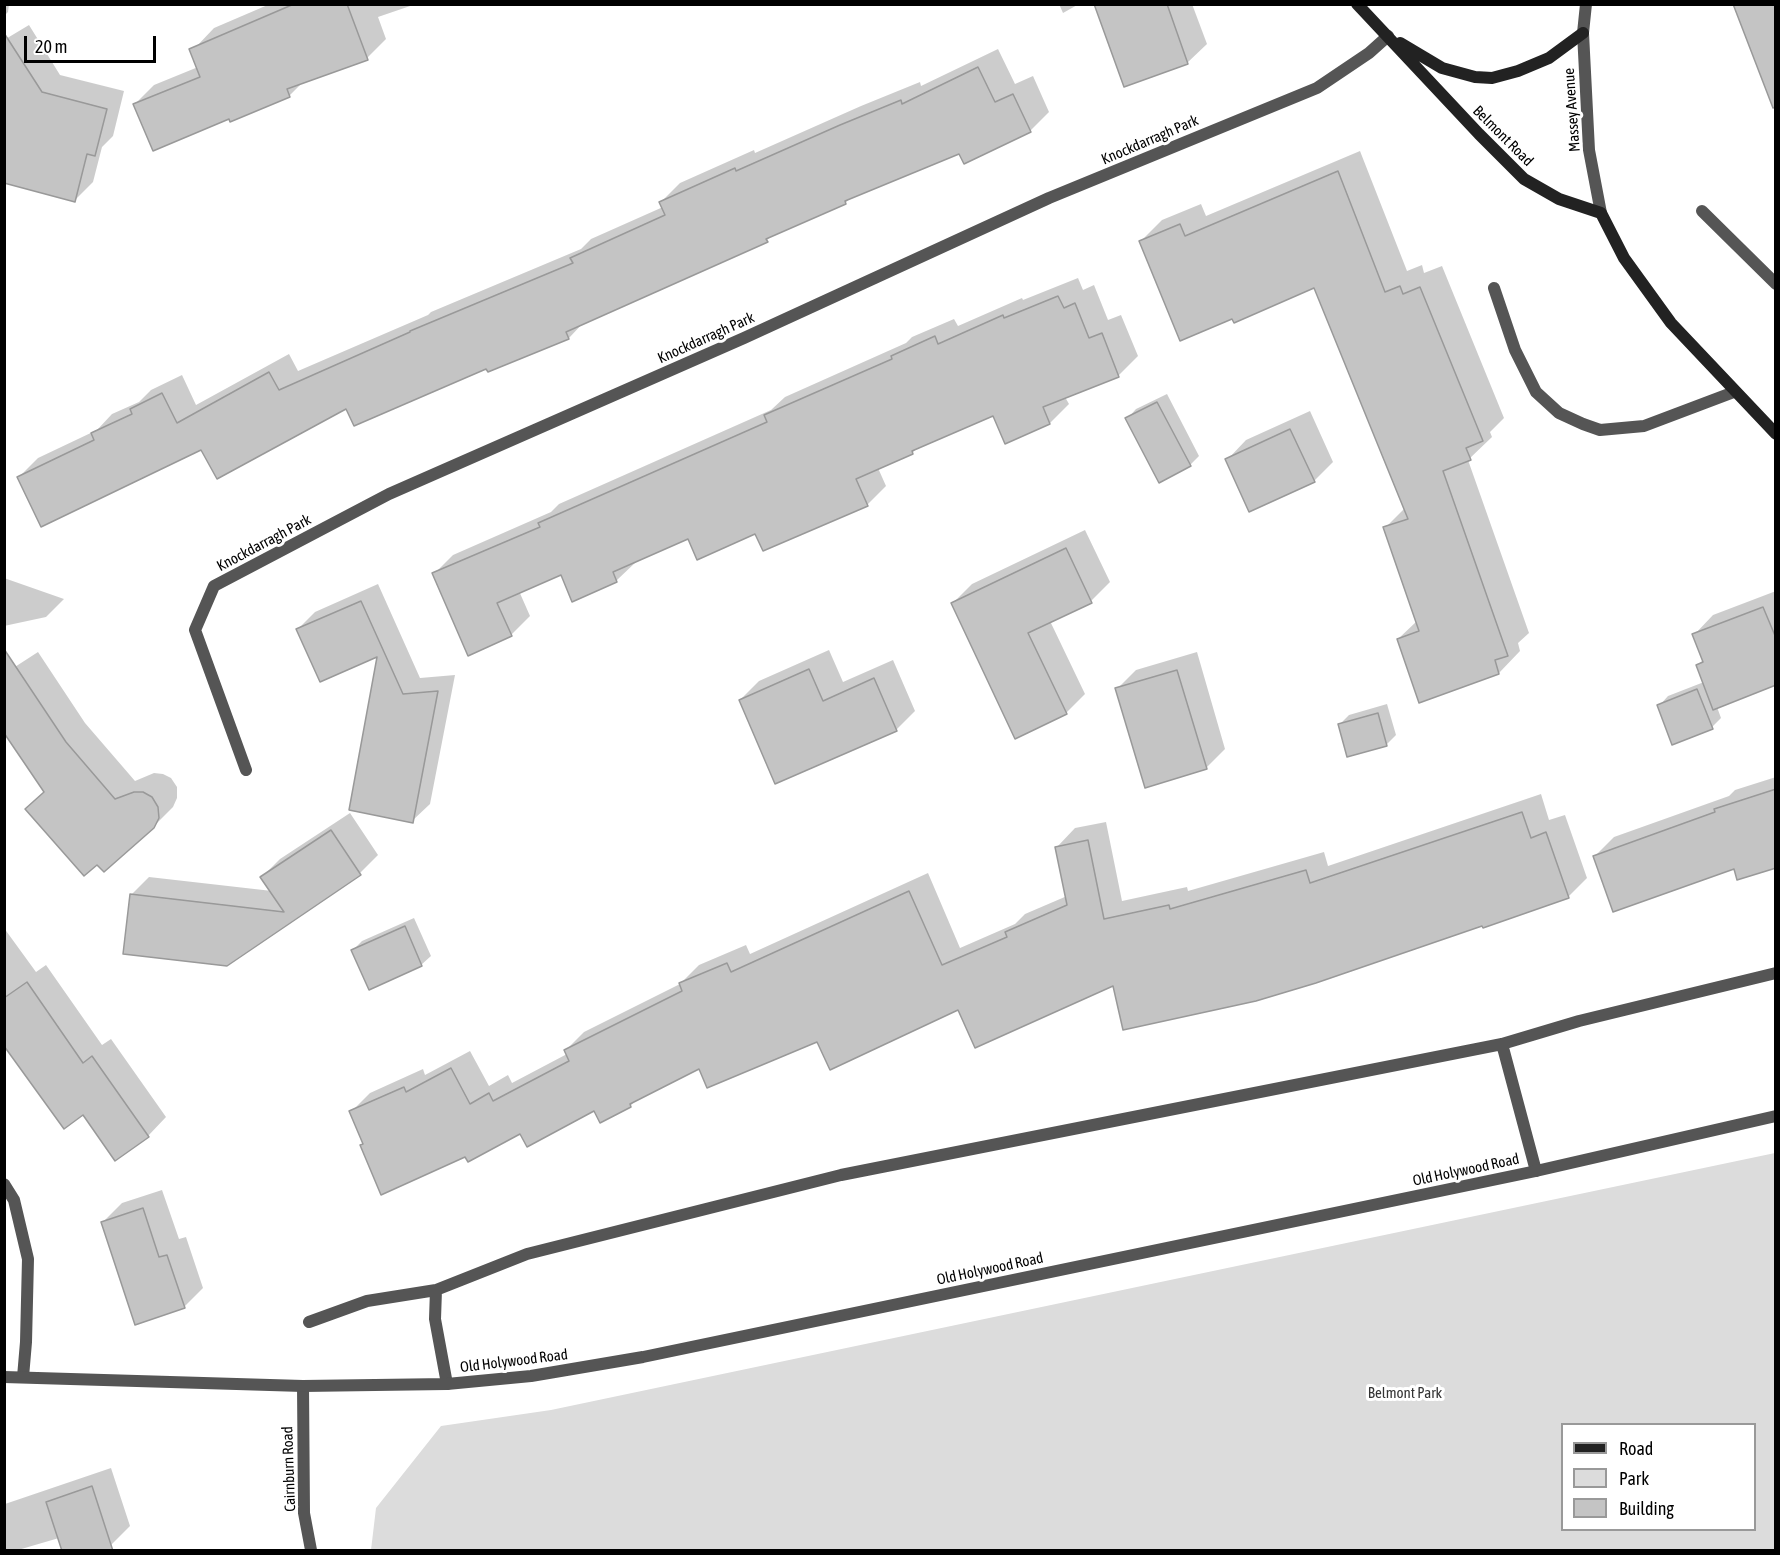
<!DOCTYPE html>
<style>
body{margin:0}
#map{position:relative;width:1780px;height:1555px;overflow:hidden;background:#fff;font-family:"Asap Condensed",sans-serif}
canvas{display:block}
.frame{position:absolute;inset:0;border:6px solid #000;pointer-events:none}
.legend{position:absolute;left:1561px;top:1423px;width:195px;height:108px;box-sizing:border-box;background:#fff;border:2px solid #999;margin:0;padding:8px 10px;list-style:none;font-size:18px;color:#000}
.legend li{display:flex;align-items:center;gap:12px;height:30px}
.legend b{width:30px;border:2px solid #999}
.scale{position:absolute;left:24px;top:36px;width:132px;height:27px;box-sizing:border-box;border:3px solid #000;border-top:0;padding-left:8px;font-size:18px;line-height:21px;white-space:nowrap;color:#000;-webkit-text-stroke:4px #fff;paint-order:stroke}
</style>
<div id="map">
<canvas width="1780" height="1555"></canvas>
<div class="frame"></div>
<ul class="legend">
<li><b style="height:8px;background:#222"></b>Road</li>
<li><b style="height:16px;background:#dcdcdc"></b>Park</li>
<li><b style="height:16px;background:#c4c4c4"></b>Building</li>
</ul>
<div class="scale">20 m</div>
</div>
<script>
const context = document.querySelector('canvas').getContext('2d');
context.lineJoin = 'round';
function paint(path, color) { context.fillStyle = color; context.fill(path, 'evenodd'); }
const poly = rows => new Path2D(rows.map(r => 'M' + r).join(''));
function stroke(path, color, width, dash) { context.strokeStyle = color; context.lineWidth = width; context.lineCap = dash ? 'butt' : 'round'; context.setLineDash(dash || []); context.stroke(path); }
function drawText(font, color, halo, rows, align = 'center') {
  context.font = font + ' "Asap Condensed",sans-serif'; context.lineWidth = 6; context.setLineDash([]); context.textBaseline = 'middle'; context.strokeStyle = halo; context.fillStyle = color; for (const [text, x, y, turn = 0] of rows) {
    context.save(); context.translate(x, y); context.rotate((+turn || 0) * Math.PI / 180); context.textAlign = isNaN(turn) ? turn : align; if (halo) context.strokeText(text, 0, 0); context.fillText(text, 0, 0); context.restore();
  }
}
paint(poly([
 [1775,1153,1775,1550,371,1550,376,1508,441,1426,551,1410],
 [1562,1424,1754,1424,1754,1530,1562,1530]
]), '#dcdcdc');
paint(poly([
 [4,4,9,4,8,12,4,16],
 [270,4,416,4,378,17,386,39,367,58,303,82,289,96,229,118,135,104,154,85,203,65,195,48,214,28],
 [1059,4,1079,4,1063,13],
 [1095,4,1192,4,1207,44,1187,63],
 [29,25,60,75,124,91,113,136,102,147,93,182,75,200,4,40],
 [998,49,1015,84,1033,76,1049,112,1030,131,960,152,852,197,845,203,773,234,767,240,584,322,569,338,489,371,487,367,202,448,19,477,38,458,97,430,112,414,139,402,151,390,182,375,196,405,289,354,298,371,428,315,431,312,581,249,591,239,663,207,661,202,680,183,754,150,755,153,861,106,920,82,921,86],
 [1360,151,1407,271,1422,265,1424,273,1442,266,1504,418,1490,432,1492,437,1468,460,1529,633,1518,643,1520,651,1499,673,1398,639,1417,621,1385,528,1405,508,1315,286,1140,242,1162,220,1201,204,1206,216],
 [1078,278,1083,290,1094,285,1108,320,1121,315,1138,356,1119,375,1065,397,1069,404,1050,423,994,414,919,446,912,453,878,468,886,486,867,505,689,537,636,562,617,580,573,600,561,573,519,591,530,616,511,635,434,574,453,555,551,512,559,504,771,410,785,397,906,343,912,337,954,319,958,326,1022,298,1023,300],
 [1167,394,1199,456,1190,465,1127,419,1136,409],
 [1310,411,1333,462,1314,481,1227,460,1246,440],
 [1085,530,1110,582,1091,601,1050,621,1085,694,1066,713,953,603,972,584],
 [4,578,64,599,46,617,4,626],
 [378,584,420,678,455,675,430,804,412,821,379,654,298,629,315,612],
 [1776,591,1776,684,1717,707,1721,718,1712,727,1659,706,1668,696,1704,682,1697,666,1703,660,1694,635,1713,615],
 [829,650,843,682,893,660,915,711,896,730,740,700,759,681],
 [38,652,85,723,135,781,154,773,163,774,171,778,177,787,177,798,173,807,153,827,27,809,45,791,4,674],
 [1197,652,1225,749,1206,768,1117,689,1136,670],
 [1387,704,1396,735,1386,745,1339,725,1349,715],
 [1776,777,1776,866,1735,867,1595,856,1614,837,1729,796,1735,790],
 [1541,794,1549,820,1565,815,1587,878,1568,897,1483,924,959,1008,700,1067,640,1097,630,1106,594,1109,521,1132,466,1155,361,1146,364,1143,351,1112,370,1093,423,1069,425,1075,470,1051,489,1086,508,1075,512,1083,567,1054,566,1050,584,1032,680,984,699,965,746,945,750,954,928,873,960,948,1015,924,1025,914,1067,896,1057,847,1075,828,1106,822,1122,901,1187,887,1188,891,1324,852,1328,866],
 [350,813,378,855,360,873,226,964,131,895,149,877,272,891,262,877,280,859],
 [414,918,431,956,421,965,353,950,362,941],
 [4,928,36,972,46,965,102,1045,111,1039,166,1117,148,1136,83,1113,4,1045],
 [162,1190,179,1239,186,1237,203,1288,184,1307,103,1222,122,1203],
 [111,1468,130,1526,111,1545,59,1538,18,1550,4,1550,4,1502,5,1504]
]), '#0003');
const building = poly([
 [294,4,347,4,368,60,287,89,290,97,230,122,229,119,153,151,133,104,200,77,189,49,294,4],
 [1094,4,1167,4,1188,64,1124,87,1094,4],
 [1733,4,1776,4,1776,107,1773,108,1733,4],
 [4,33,42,92,107,109,95,156,87,154,75,202,4,183,4,33],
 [978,67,995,102,1013,94,1031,132,964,164,959,154,845,201,846,204,766,239,768,242,566,332,569,339,488,372,486,369,354,426,346,409,217,479,201,450,41,527,17,477,94,440,91,433,132,414,130,409,162,393,177,423,269,372,279,390,410,332,410,331,573,263,570,258,665,215,659,202,735,168,736,171,840,125,901,100,902,104,978,67],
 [1338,171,1385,292,1400,286,1403,294,1420,287,1483,441,1466,448,1471,460,1443,471,1508,656,1495,660,1499,674,1419,703,1397,639,1419,631,1383,527,1408,519,1314,288,1234,323,1232,319,1180,341,1139,241,1180,224,1185,236,1338,171],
 [1058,296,1064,308,1075,303,1089,338,1102,333,1119,377,1043,407,1050,424,1005,444,993,416,912,451,913,454,856,479,868,506,763,551,755,534,697,560,688,539,613,572,617,582,572,602,561,575,497,603,512,636,468,656,432,573,540,527,538,523,767,422,764,415,892,359,891,356,935,336,938,344,1003,315,1004,318,1058,296],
 [1157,402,1191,466,1159,483,1125,418,1157,402],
 [1290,429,1315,482,1249,512,1225,459,1290,429],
 [1066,548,1092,603,1028,633,1067,714,1015,739,951,603,1066,548],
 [361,601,403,694,438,691,413,823,349,810,377,657,320,682,296,629,361,601],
 [1763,607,1776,638,1776,685,1713,710,1696,665,1703,662,1692,634,1763,607],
 [4,649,66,742,115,799,134,792,143,792,152,797,158,807,159,818,154,828,104,872,97,865,84,876,25,809,44,792,4,733,4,649],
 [809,669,823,701,874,678,897,731,775,784,739,700,809,669],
 [1177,670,1207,769,1145,788,1115,688,1177,670],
 [1697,689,1713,729,1672,745,1657,705,1697,689],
 [1378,713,1387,746,1347,757,1338,724,1378,713],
 [1776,789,1776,868,1737,880,1734,869,1613,912,1593,856,1715,812,1714,809,1776,789],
 [1522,812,1531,838,1546,832,1569,898,1483,928,1482,926,1316,983,1256,1001,1123,1030,1113,986,975,1048,958,1010,830,1070,817,1042,707,1088,699,1069,630,1104,631,1107,600,1123,594,1111,527,1147,520,1134,468,1162,465,1157,381,1195,360,1145,363,1144,349,1111,404,1087,406,1092,451,1068,470,1104,489,1093,493,1101,569,1061,564,1050,682,991,679,983,727,963,731,972,909,891,942,965,1007,937,1005,932,1067,905,1055,847,1088,840,1104,919,1169,905,1170,909,1306,870,1310,883,1522,812],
 [331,830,361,875,227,966,123,954,130,894,284,912,260,877,331,830],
 [405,926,422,966,369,990,351,950,405,926],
 [27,982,83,1063,92,1056,149,1137,115,1161,83,1115,64,1129,4,1046,4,998,27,982],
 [143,1208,159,1257,167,1255,185,1308,135,1325,101,1222,143,1208],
 [92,1486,113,1551,62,1551,46,1502,92,1486]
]);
paint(building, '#c4c4c4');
stroke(building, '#999', 1.5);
stroke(poly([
 [1702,211,1776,284],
 [1494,288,1515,350,1536,392,1559,413,1583,424,1600,430,1644,426,1734,392],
 [246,770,195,630,214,586,389,494,744,338,1049,198,1317,88,1369,53,1388,36],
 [1502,1044,1536,1171],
 [4,1184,14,1200,28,1259,26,1342,23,1377],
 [436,1290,435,1319,447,1384],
 [309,1322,367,1301,436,1290,527,1254,841,1175,1502,1044,1579,1021,1776,973],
 [303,1386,304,1513,311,1550]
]), '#555', 12);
stroke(poly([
 [1586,4,1583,33,1589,150,1601,213],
 [4,1377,303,1386,447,1384,531,1376,643,1357,1536,1171,1776,1116]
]), '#555', 12);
stroke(poly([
 [1357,4,1479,134,1524,179,1559,199,1601,213,1624,258,1671,323,1776,434],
 [1400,43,1442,68,1475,77,1492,78,1518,71,1549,58,1583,33]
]), '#222', 12);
drawText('15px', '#000', '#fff', [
 ["Massey Avenue",1572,110,-94],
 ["Belmont Road",1503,136,45],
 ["Knockdarragh Park",1150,140,-23],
 ["Knockdarragh Park",706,338,-24],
 ["Knockdarragh Park",264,543,-28],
 ["Old Holywood Road",1466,1170,-12],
 ["Old Holywood Road",990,1269,-12],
 ["Old Holywood Road",514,1361,-7],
 ["Cairnburn Road",289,1469,-92]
]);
drawText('15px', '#333', '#fff', [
 ["Belmont Park",1405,1393]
]);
</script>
